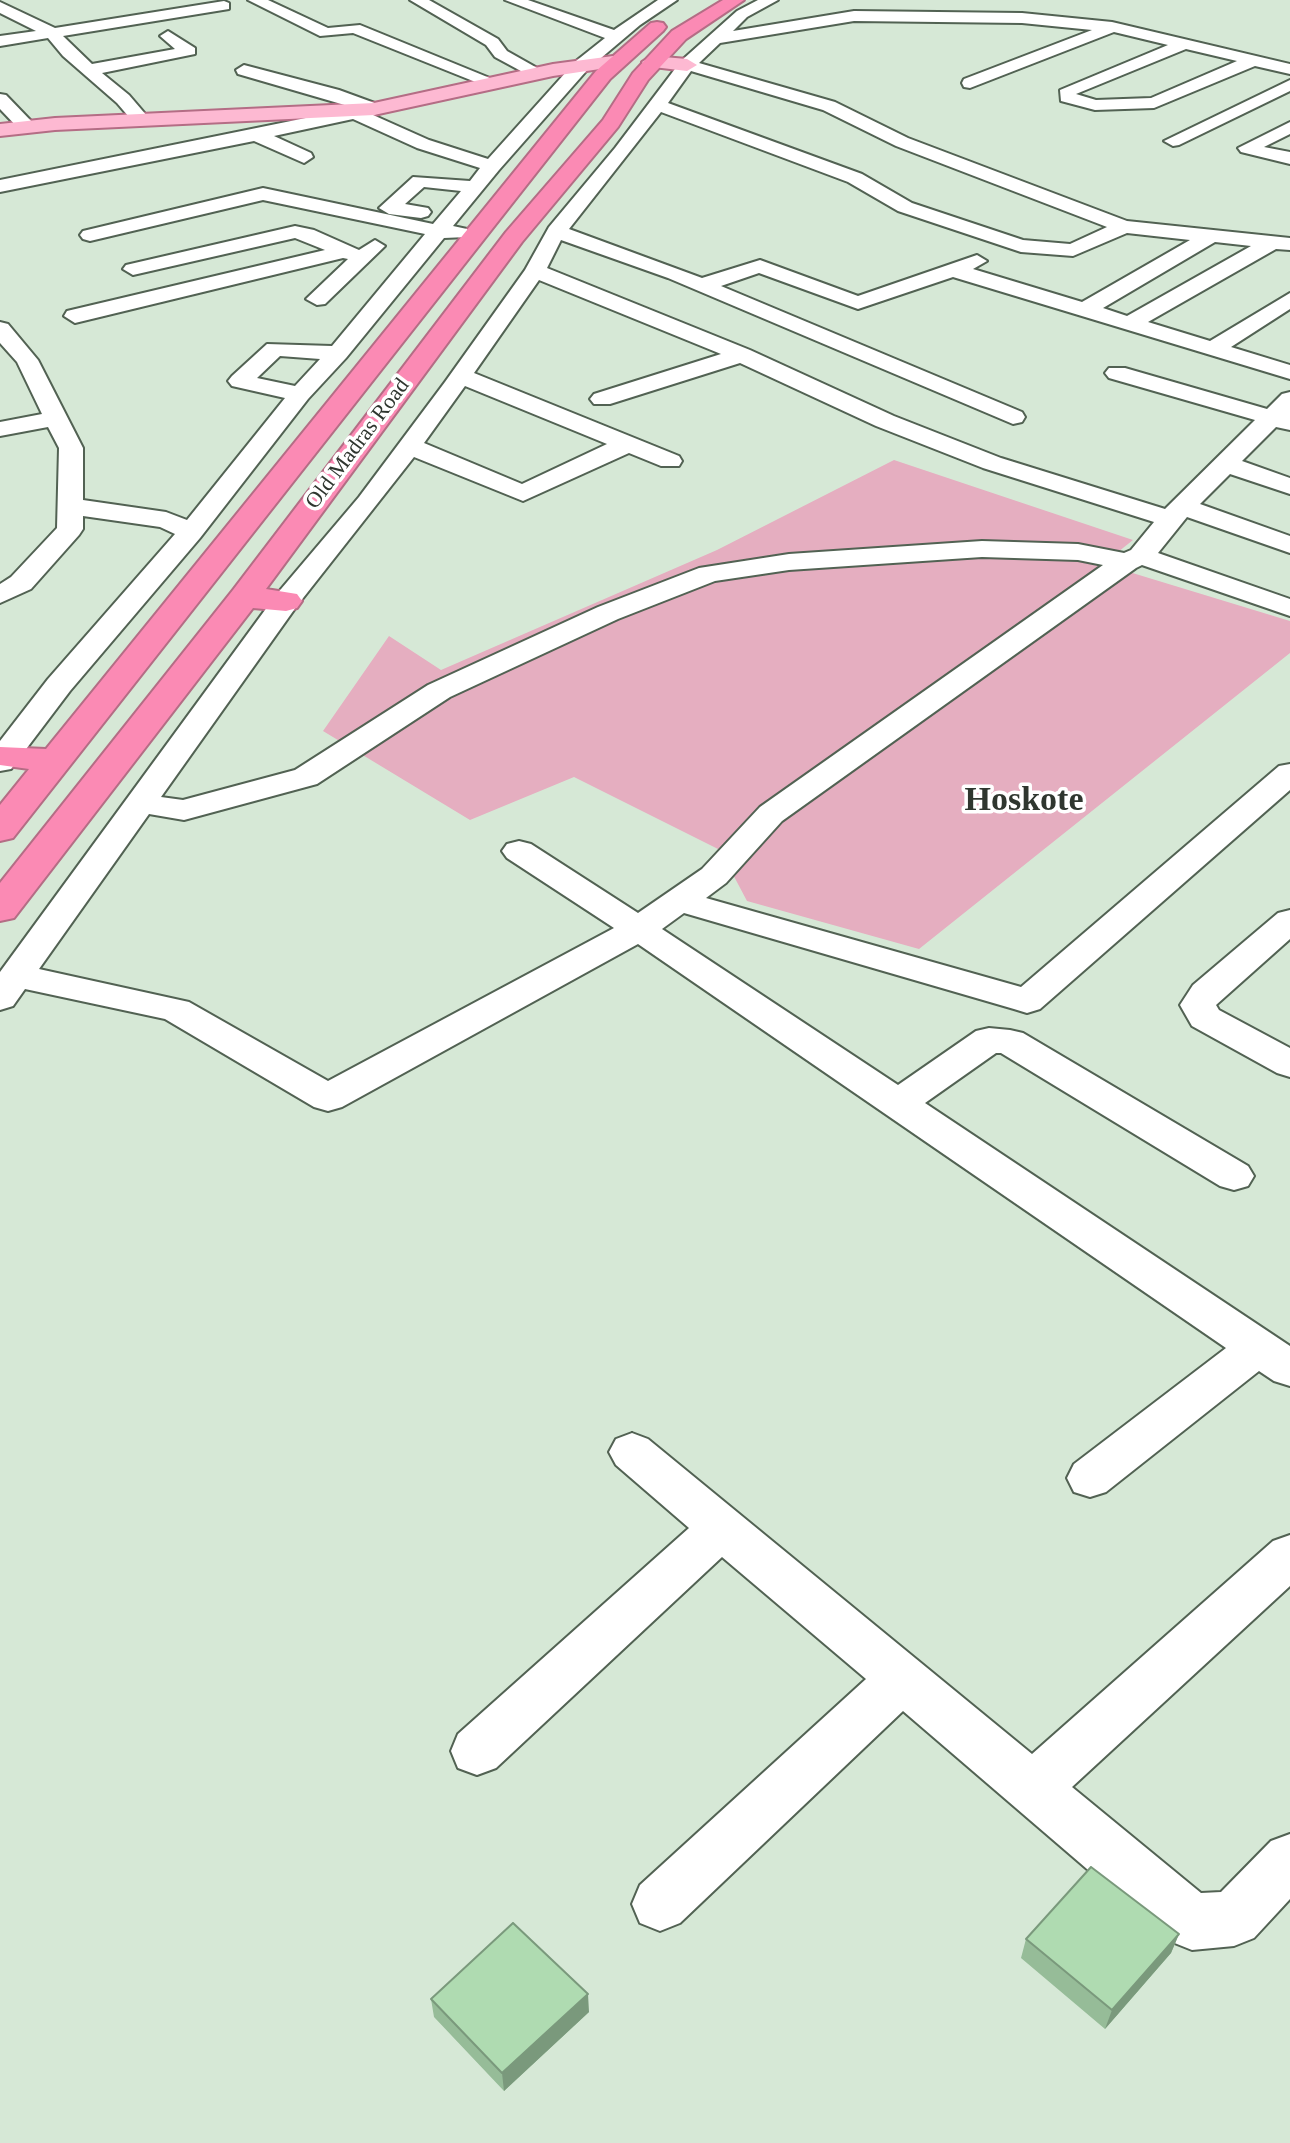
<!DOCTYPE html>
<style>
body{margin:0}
canvas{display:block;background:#d6e8d6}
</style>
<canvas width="1290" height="2143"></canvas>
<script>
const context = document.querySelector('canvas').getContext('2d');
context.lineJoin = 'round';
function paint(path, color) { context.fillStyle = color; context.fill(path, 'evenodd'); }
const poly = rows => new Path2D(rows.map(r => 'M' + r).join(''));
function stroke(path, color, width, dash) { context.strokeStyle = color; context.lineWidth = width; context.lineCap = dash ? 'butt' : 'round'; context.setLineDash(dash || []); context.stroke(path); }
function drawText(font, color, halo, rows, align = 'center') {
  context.font = font + ' Georgia,serif'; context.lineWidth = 7; context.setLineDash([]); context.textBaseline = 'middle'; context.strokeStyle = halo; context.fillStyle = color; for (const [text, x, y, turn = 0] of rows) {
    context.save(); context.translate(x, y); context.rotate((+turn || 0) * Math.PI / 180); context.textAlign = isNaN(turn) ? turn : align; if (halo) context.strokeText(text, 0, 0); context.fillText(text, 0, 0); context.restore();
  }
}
paint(poly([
 [894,460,1133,540,1103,564,1290,621,1290,653,919,949,747,901,720,850,574,777,470,820,323,731,389,636,441,670,717,550]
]), '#e5aec0');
const minor = poly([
 [248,0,268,0,328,28,360,25,502,83,494,88,488,87,353,33,320,36,248,0],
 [410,0,429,0,498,39,507,51,546,73,544,77,532,77,495,57,486,45,410,0],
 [505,0,528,0,614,30,658,0,677,0,640,25,588,69,499,170,453,226,467,229,470,233,467,237,444,238,346,358,308,399,200,538,70,691,11,769,0,771,0,741,48,679,175,534,160,527,83,516,83,529,79,535,31,589,0,603,0,584,11,577,57,528,59,448,48,427,0,436,0,422,42,414,17,362,0,343,0,322,8,324,38,360,83,448,83,500,166,512,187,520,285,398,232,386,228,381,232,376,267,344,332,346,425,234,263,200,90,241,83,239,80,235,83,231,263,188,433,224,461,191,424,187,405,204,428,208,431,212,428,216,421,218,389,214,379,208,413,177,470,181,480,168,417,148,353,119,274,136,311,153,313,157,304,163,254,141,0,192,0,180,355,108,238,74,236,70,244,65,339,90,380,105,383,109,380,113,373,115,429,140,488,159,576,61,605,38,505,0],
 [280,356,320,359,295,386,257,378,280,356],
 [758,0,778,0,747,17,733,31,854,11,1022,13,1112,22,1290,64,1290,74,1255,66,1154,108,1095,110,1061,101,1060,90,1168,45,1114,32,970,88,964,87,962,83,964,79,1092,30,1022,23,854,21,720,43,699,63,835,102,908,138,1127,221,1290,238,1290,250,1276,249,1148,322,1210,341,1290,293,1290,309,1231,347,1290,365,1290,379,953,277,858,309,759,273,721,286,1022,412,1025,417,1022,422,1013,424,668,278,561,240,547,268,750,350,894,416,1001,458,1165,509,1255,420,1109,378,1105,373,1109,368,1125,368,1267,409,1282,394,1290,392,1290,430,1276,427,1242,461,1290,478,1290,494,1230,474,1200,504,1290,536,1290,553,1187,517,1158,553,1290,599,1290,616,1142,565,1136,568,782,821,726,883,706,898,1021,987,1279,766,1290,764,1290,790,1040,1009,1027,1013,1014,1009,684,913,662,929,898,1085,976,1031,989,1028,1010,1030,1023,1033,1248,1166,1254,1176,1248,1186,1234,1190,1220,1186,1001,1053,996,1053,925,1103,1290,1346,1290,1386,1274,1381,1259,1371,1106,1492,1090,1497,1074,1492,1067,1478,1074,1464,1226,1348,638,944,342,1107,328,1111,314,1107,165,1019,25,989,13,1006,0,1010,0,972,276,595,359,497,445,382,525,270,549,227,615,148,681,61,737,11,758,0],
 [1186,49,1237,61,1151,98,1096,100,1076,94,1186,49],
 [691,71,823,110,896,146,1107,227,1070,244,1023,240,912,203,862,174,668,103,691,71],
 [661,112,848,182,898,211,1021,252,1073,256,1127,233,1190,240,1082,302,973,269,987,261,977,255,858,296,760,260,702,278,569,229,661,112],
 [1215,242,1251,246,1127,316,1103,308,1215,242],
 [539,280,721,354,594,394,590,399,594,404,610,404,740,363,876,426,983,468,1154,522,1131,550,1124,553,1078,544,982,541,789,554,699,568,598,607,428,685,295,770,183,800,161,797,296,607,414,457,523,501,629,453,661,466,679,466,682,461,679,456,474,373,539,280],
 [465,386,607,444,522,484,424,443,465,386],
 [982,557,1078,560,1103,565,760,807,702,869,638,913,531,844,519,841,507,844,502,851,507,858,614,928,328,1081,189,1002,39,969,149,814,184,820,317,784,450,697,618,619,715,581,789,570,982,557],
 [224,1,229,3,229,9,63,36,92,64,175,49,160,36,168,31,195,48,195,54,102,73,129,95,147,116,150,120,141,125,135,124,117,103,63,56,48,38,0,46,0,36,36,31,0,13,0,2,55,28,224,1],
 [1290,80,1290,91,1179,145,1173,146,1164,141,1290,80],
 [0,94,6,95,33,123,36,127,33,131,21,131,0,109,0,94],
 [1290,122,1290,134,1264,147,1290,152,1290,164,1241,152,1238,148,1290,122],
 [295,226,314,230,359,250,375,240,385,246,325,304,317,305,306,299,348,259,343,258,75,323,64,316,67,311,325,250,295,238,133,275,123,269,126,265,295,226],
 [1290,910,1290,939,1216,1005,1219,1010,1290,1048,1290,1077,1277,1073,1192,1026,1180,1005,1193,985,1278,913,1290,910],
 [632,1433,648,1439,1032,1754,1273,1541,1290,1535,1290,1586,1072,1787,1201,1893,1221,1892,1271,1841,1290,1834,1290,1899,1254,1938,1234,1946,1192,1950,1172,1942,903,1711,680,1923,660,1931,640,1923,632,1904,640,1885,866,1679,722,1557,496,1768,477,1775,458,1768,451,1751,458,1734,689,1528,616,1465,609,1452,616,1439,632,1433]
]);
const major = poly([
 [613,56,623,62,620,66,553,76,374,115,55,130,0,136,0,124,55,118,374,103,553,64,613,56],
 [652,56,687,59,697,65,687,71,645,66,642,62,652,56]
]);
const highway = poly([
 [723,0,744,0,686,39,648,80,618,127,522,242,266,589,297,594,302,601,297,608,286,611,253,608,14,918,0,921,0,883,233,590,506,232,603,120,633,73,672,31,723,0],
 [657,22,663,23,666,27,663,31,610,79,13,838,0,841,0,805,29,769,0,765,0,747,46,749,596,71,651,23,657,22]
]);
stroke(minor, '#526253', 4);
stroke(major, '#b46d85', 4);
stroke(highway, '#b46d85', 4);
paint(minor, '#fff');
paint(major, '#fdb9d2');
paint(highway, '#fb8ab4');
paint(poly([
 [1179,1934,1171,1953,1105,2029,1021,1958,1026,1939],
 [431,1999,589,2012,504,2091,434,2017]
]), '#96bc98');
paint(poly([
 [1179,1934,1171,1953,1105,2029,1112,2010],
 [588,1994,589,2012,504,2091,502,2073]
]), '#7a997c');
const building = poly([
 [1091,1867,1179,1934,1112,2010,1026,1939,1091,1867],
 [513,1923,588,1994,502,2073,431,1999,513,1923]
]);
paint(building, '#afdbb1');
stroke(building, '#7a997c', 2);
drawText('22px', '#2f362f', '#fff', [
 ["Old Madras Road",358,444,-53]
]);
drawText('bold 34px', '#2f362f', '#fff', [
 ["Hoskote",1024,801]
]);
</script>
